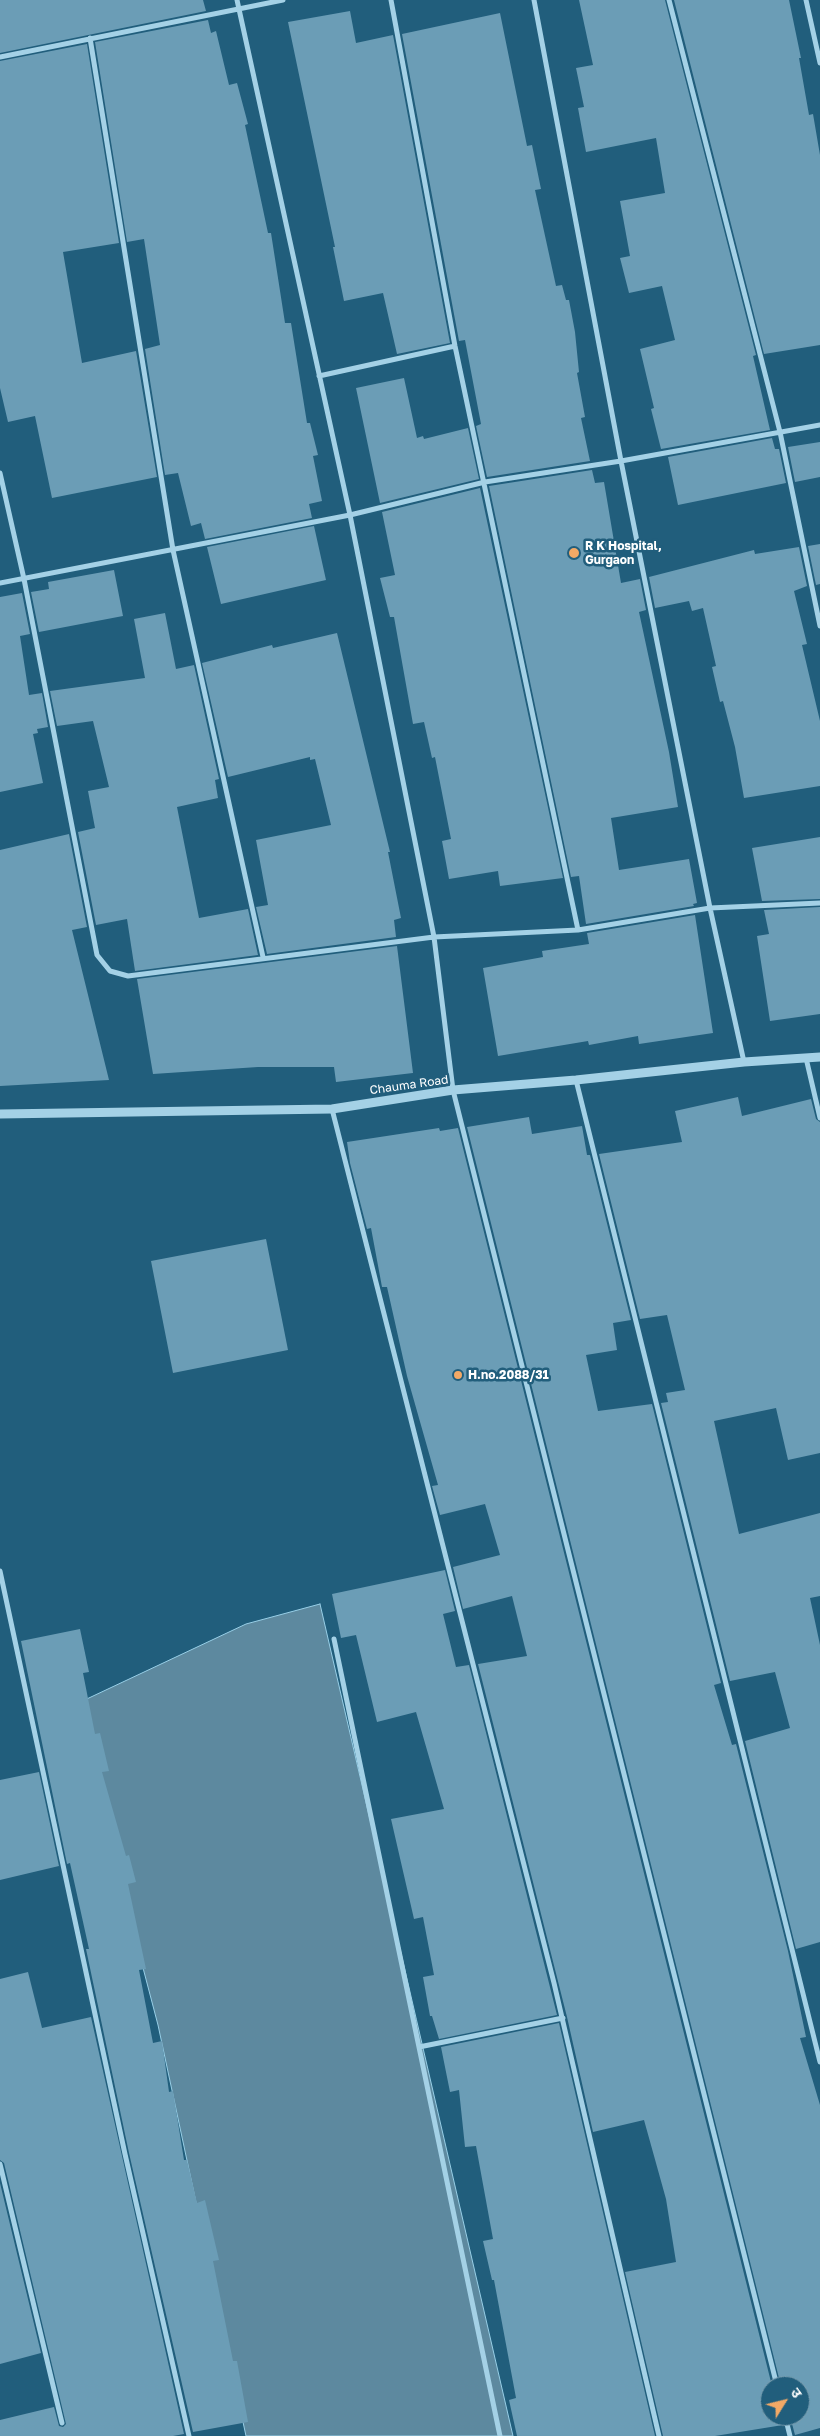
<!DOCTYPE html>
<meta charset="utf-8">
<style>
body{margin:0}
#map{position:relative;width:820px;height:2436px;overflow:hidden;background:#215e7c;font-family:"Golos Text","Noto Sans Devanagari",sans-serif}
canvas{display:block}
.north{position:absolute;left:760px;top:2376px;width:50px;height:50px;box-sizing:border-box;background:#215e7c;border:1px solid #7a9eb0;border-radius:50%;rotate:54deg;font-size:14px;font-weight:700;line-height:20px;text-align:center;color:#fff}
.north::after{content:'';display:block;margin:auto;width:18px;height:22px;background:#f2a966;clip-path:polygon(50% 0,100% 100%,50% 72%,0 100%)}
</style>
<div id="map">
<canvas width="820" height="2436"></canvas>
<div class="north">उ</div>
</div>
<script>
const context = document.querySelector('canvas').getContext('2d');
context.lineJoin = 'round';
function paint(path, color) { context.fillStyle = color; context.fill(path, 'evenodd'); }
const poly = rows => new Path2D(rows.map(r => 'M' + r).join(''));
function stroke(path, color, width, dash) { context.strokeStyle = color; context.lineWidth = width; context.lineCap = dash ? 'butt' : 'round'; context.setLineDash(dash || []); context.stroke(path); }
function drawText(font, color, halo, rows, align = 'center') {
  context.font = font + ' "Golos Text",sans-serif'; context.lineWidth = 5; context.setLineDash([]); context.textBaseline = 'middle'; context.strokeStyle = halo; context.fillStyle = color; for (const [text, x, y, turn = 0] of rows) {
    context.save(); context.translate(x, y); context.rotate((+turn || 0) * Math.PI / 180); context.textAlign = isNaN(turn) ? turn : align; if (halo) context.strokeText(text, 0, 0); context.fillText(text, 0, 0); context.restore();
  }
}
const water = poly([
 [320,1604,513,2436,246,2436,158,2025,74,1705,246,1624,320,1604]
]);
paint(water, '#5d899f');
stroke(water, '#98cfe7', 1);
paint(poly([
 [0,0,203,0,206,11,0,53],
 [579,0,665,0,756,355,753,356,770,430,661,449,651,409,654,408,640,349,675,340,662,286,629,293,620,258,630,256,620,201,665,193,656,138,586,152,578,108,584,107,576,68,593,65],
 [674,0,789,0,801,58,799,58,809,115,813,114,820,155,820,345,764,354],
 [350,11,356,43,393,35,450,343,397,354,383,293,344,301,333,247,335,247,288,22],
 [500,13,527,146,532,145,541,189,535,190,556,286,562,285,566,300,569,300,575,332,579,372,577,373,585,417,581,418,590,461,487,477,476,426,481,424,465,340,459,341,402,34],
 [208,20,211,33,216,31,229,85,237,83,248,124,245,125,268,233,271,233,285,323,291,323,307,423,310,423,318,455,313,456,322,501,309,504,312,518,205,539,201,523,191,526,178,473,165,475,145,349,160,345,144,239,127,242,95,42],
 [87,44,119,243,63,252,82,363,136,351,157,477,52,498,35,416,8,422,0,388,0,61],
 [404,378,417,438,423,436,424,439,468,428,479,479,380,503,356,388],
 [772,438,775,449,779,449,786,483,678,505,668,457],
 [820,442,820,477,795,482,788,447],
 [592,470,595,483,604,482,621,583,640,579,646,610,639,612,669,752,678,807,611,818,619,870,689,859,697,903,693,904,694,906,586,924,579,876,571,877,489,486],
 [480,488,563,878,500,886,498,871,449,879,442,841,451,839,435,757,432,758,424,722,413,724,394,617,390,617,380,578,395,575,382,512],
 [314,526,326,580,221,604,207,547],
 [820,544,820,584,816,585,808,546],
 [799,547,807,586,794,591,807,644,802,645,820,721,820,786,744,798,735,747,723,701,720,702,712,667,716,666,703,608,692,611,689,601,655,608,649,577,754,550,755,554],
 [114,570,123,616,39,632,31,592,49,589,48,582],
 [22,593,30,634,20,636,29,695,42,693,48,727,37,729,38,733,33,734,43,783,0,792,0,597],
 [165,613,176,669,194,665,219,779,215,780,218,798,177,807,199,918,248,909,258,955,135,971,127,919,96,925,78,832,95,828,88,791,109,787,93,721,57,726,50,691,145,678,134,619],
 [337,633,390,852,388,852,401,918,394,920,396,937,267,954,256,907,268,905,256,840,331,825,315,759,310,760,310,757,228,777,202,663,272,645,273,648],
 [69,834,87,927,72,930,109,1080,0,1086,0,850],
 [820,837,820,899,762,901,752,848],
 [820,907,820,1014,770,1021,757,936,769,934,764,910],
 [695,915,713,1033,639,1044,638,1036,589,1045,588,1041,498,1056,483,968,543,957,542,951,589,944,587,933],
 [397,946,413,1073,336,1082,334,1067,258,1067,153,1074,137,979],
 [738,1097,742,1116,811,1099,816,1119,820,1122,820,1453,788,1460,776,1408,714,1421,739,1534,820,1513,820,1596,810,1598,820,1645,820,1942,796,1949,745,1741,790,1728,775,1672,730,1681,661,1403,668,1402,666,1393,685,1390,667,1315,640,1319,599,1154,682,1142,675,1111],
 [529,1117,532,1134,582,1126,587,1155,590,1155,631,1320,613,1323,617,1350,586,1355,598,1411,652,1404,721,1683,714,1685,732,1745,736,1744,788,1951,806,2037,800,2038,820,2105,820,2428,795,2435,790,2416,800,2416,800,2386,781,2386,467,1127],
 [439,1128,440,1131,458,1128,772,2386,770,2386,770,2416,781,2416,783,2425,715,2436,663,2436,625,2272,676,2262,666,2199,644,2120,593,2132,567,2017,478,1664,527,1656,512,1596,463,1609,453,1567,500,1555,485,1504,440,1515,432,1486,438,1485,407,1376,387,1287,382,1287,371,1228,367,1229,350,1163,347,1142],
 [266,1239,288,1350,173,1373,151,1261],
 [445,1570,455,1611,443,1614,456,1667,469,1665,557,2015,439,2039,432,2016,430,2016,423,1977,434,1975,423,1917,414,1919,391,1819,444,1809,416,1712,377,1722,356,1635,341,1638,332,1594],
 [80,1629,89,1672,83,1673,95,1734,100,1733,109,1771,102,1772,126,1856,129,1855,136,1882,128,1884,146,1969,139,1970,153,2043,162,2041,169,2092,173,2091,184,2160,187,2160,197,2203,205,2200,219,2260,213,2261,233,2361,237,2361,248,2422,193,2432,129,2153,86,1949,89,1949,70,1863,67,1864,21,1641],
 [39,1772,59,1866,0,1880,0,1780],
 [28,1972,42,2028,91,2017,184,2434,173,2436,0,2436,0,2420,54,2407,59,2426,63,2427,66,2424,4,2163,0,2160,0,1979],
 [559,2023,655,2436,517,2436,509,2400,516,2398,494,2280,492,2280,483,2241,493,2239,476,2146,465,2147,459,2090,450,2092,441,2047],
 [0,2183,41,2353,0,2364]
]), '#6b9db6');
stroke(poly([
 [237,0,350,515,434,937,453,1090,777,2386],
 [391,0,455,346,578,930],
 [534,0,621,461,710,908,744,1062],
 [669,0,780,432,820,626],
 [806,0,820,63],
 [90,38,173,550,263,957],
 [0,57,283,0],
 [319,376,455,346],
 [0,473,24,579,97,955,110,971,128,976,434,937,578,930,710,908,820,903],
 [0,583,350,515,485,482,621,461,820,425],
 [806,1058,820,1118],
 [576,1080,820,2062],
 [332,1109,554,1983,659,2436],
 [0,1571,125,2154,189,2436],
 [334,1639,500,2436],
 [419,2047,563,2018],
 [0,2164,62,2423],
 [785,2416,790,2436]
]), '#a4d1e6', 5);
stroke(poly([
 [0,1114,332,1109,453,1090,576,1080,744,1062,820,1057]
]), '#a4d1e6', 9);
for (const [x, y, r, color] of [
 [574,553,6,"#f2a966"],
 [458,1375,5,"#f2a966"]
]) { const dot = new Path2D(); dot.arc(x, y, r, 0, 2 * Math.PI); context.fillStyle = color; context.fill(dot); stroke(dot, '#215e7c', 2); }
drawText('bold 12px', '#fff', '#215e7c', [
 ["R K Hospital,",585,546],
 ["Gurgaon",585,560],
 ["H.no.2088/31",468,1375]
], 'left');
drawText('12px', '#fff', '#215e7c', [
 ["Chauma Road",409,1085,-8]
]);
</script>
